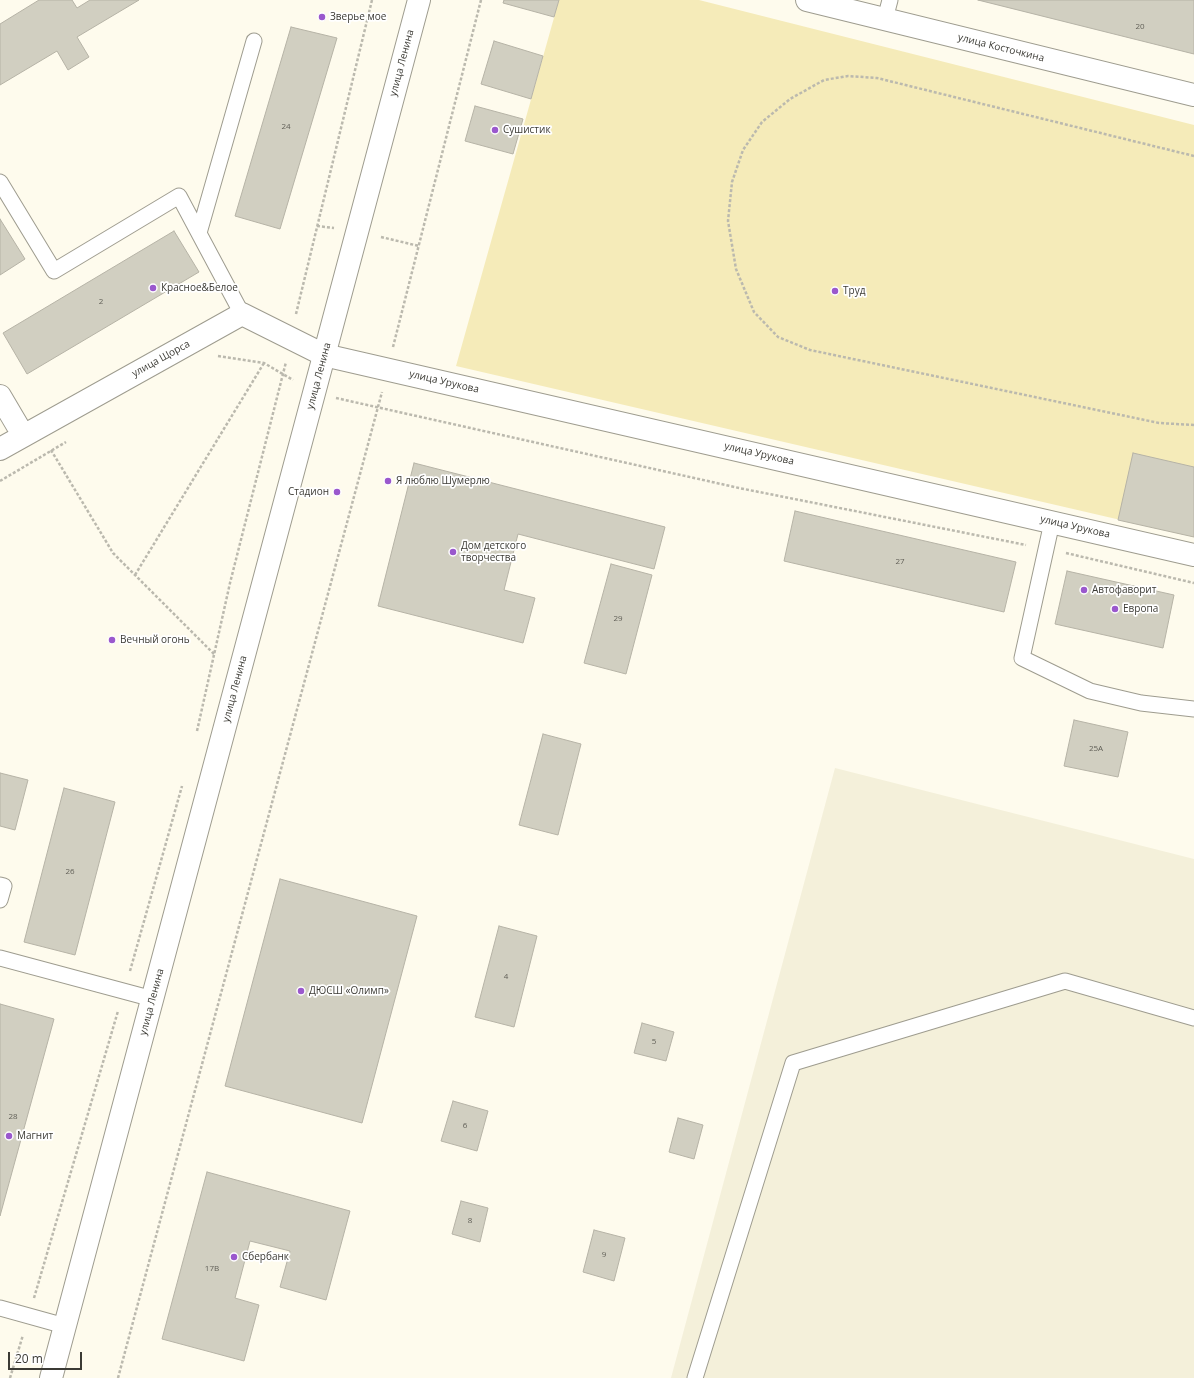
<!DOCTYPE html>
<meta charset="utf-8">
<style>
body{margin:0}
#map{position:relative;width:1194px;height:1378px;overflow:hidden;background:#fefbed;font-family:"Open Sans",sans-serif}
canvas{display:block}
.scale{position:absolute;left:8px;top:1352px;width:74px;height:18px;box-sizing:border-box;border:2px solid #3b3a34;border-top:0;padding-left:5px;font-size:12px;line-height:14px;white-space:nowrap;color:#3b3a34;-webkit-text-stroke:3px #fff;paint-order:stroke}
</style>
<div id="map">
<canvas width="1194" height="1378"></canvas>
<div class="scale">20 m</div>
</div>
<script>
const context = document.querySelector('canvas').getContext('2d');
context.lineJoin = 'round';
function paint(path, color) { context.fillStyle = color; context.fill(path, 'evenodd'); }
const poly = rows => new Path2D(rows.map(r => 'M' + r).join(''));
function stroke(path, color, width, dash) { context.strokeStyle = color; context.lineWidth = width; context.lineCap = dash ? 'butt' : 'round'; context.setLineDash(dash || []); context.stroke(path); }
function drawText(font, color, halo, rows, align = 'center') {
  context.font = font + ' "Open Sans",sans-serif'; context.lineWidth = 3.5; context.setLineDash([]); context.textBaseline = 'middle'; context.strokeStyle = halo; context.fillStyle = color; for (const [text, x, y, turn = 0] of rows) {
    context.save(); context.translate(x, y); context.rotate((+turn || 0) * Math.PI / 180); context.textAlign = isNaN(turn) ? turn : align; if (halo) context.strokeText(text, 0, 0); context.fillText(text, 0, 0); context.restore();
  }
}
paint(poly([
 [835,768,1194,859,1194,1378,671,1378]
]), '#f4f0da');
paint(poly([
 [559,0,699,0,1194,125,1194,537,456,366]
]), '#f5ebb9');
const building = poly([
 [39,0,72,0,77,8,90,0,139,0,77,37,89,57,68,70,57,51,0,85,0,24,39,0],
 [504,0,559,0,554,17,503,3,504,0],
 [978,0,1194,0,1194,54,978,0],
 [291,27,337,38,280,229,235,216,291,27],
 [494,41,543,56,531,99,481,84,494,41],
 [475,106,523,119,513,154,465,141,475,106],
 [0,219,25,259,0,275,0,219],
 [174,231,199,272,27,374,3,333,174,231],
 [1133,453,1194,467,1194,537,1118,520,1133,453],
 [414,463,665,527,654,569,518,534,504,590,535,598,523,643,378,606,414,463],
 [795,511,1016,562,1004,612,784,561,795,511],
 [611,564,652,575,626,674,584,663,611,564],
 [1067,571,1174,595,1163,648,1055,624,1067,571],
 [1074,720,1128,732,1118,777,1064,766,1074,720],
 [543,734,581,744,558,835,519,825,543,734],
 [0,773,28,780,15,830,0,826,0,773],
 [64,788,115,802,75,955,24,942,64,788],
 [280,879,417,916,362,1123,225,1086,280,879],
 [499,926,537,936,514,1027,475,1017,499,926],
 [0,1004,54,1019,0,1216,0,1004],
 [642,1023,674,1032,666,1061,634,1053,642,1023],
 [453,1101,488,1111,477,1151,441,1141,453,1101],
 [678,1118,703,1125,694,1159,669,1152,678,1118],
 [207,1172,350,1211,326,1300,280,1287,290,1251,250,1241,235,1298,259,1305,244,1361,162,1339,207,1172],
 [461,1201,488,1208,480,1242,452,1234,461,1201],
 [594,1230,625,1238,614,1281,583,1272,594,1230]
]);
paint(building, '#d1cfc1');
stroke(building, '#b6b3a6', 1);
const service = poly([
 [885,19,890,0],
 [0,182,54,271,179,196,242,314],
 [199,233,254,41],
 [1052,522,1022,658,1090,691,1141,703,1194,709],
 [0,885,4,886,0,900],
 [0,958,153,999],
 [0,1308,65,1326],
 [695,1378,793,1063,1065,981,1194,1018]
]);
const minor = poly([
 [807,0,1194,95],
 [0,396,23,435],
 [0,449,242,314,324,355]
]);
const tertiary = poly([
 [324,355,1194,555]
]);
const secondary = poly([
 [51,1378,419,0]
]);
stroke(service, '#9e9c8f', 17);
stroke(minor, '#9e9c8f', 24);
stroke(tertiary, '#9e9c8f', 24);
stroke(secondary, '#9e9c8f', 24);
stroke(poly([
 [1194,156,877,78,848,76,824,80,790,99,762,122,743,150,732,182,728,221,736,269,754,312,778,337,810,350,1159,423,1194,425],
 [317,226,334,228],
 [381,237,419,246],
 [296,314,372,0],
 [393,347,481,0],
 [218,356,264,363,293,380],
 [336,398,739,488,1026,545],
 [51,450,113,553,214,654],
 [0,481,66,442],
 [1066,553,1194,583],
 [135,575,264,363],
 [197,731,230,583,286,362],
 [130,971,182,786],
 [34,1298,118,1011],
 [10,1378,23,1335],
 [118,1378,382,392]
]), '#bbb9ae', 2.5, [3, 2]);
stroke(service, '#fff', 15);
stroke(minor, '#fff', 22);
stroke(tertiary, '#fff', 22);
stroke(secondary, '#fff', 22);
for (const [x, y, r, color] of [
 [322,17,4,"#9a58cd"],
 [495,130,4,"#9a58cd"],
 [153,288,4,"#9a58cd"],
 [835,291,4,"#9a58cd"],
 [388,481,4,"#9a58cd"],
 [337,492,4,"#9a58cd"],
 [453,552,4,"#9a58cd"],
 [1084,590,4,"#9a58cd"],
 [1115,609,4,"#9a58cd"],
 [112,640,4,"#9a58cd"],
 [301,991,4,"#9a58cd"],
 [9,1136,4,"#9a58cd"],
 [234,1257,4,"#9a58cd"]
]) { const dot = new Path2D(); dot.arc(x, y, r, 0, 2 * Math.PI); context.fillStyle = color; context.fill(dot); stroke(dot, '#fff', 1.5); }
drawText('8px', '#605f57', null, [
 ["20",1140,27],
 ["24",286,127],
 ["2",101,302],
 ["27",900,562],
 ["29",618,619],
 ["25А",1096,749],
 ["26",70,872],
 ["4",506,977],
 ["5",654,1042],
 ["28",13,1117],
 ["6",465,1126],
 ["8",470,1221],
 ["9",604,1255],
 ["17В",212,1269]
]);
drawText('10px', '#3b3a34', '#fff', [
 ["Зверье мое",330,17],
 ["Сушистик",503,130],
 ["Красное&Белое",161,288],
 ["Труд",843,291],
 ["Я люблю Шумерлю",396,481],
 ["Стадион",329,492,"right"],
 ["Дом детского",461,546],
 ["творчества",461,558],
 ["Автофаворит",1092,590],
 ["Европа",1123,609],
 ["Вечный огонь",120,640],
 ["ДЮСШ «Олимп»",309,991],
 ["Магнит",17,1136],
 ["Сбербанк",242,1257]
], 'left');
drawText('10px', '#3b3a34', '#fff', [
 ["улица Косточкина",1001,48,14],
 ["улица Ленина",402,63,-75],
 ["улица Щорса",161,359,-29],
 ["улица Ленина",319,376,-75],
 ["улица Урукова",444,382,13],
 ["улица Урукова",759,454,13],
 ["улица Урукова",1075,527,13],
 ["улица Ленина",235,689,-75],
 ["улица Ленина",152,1002,-75]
]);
</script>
